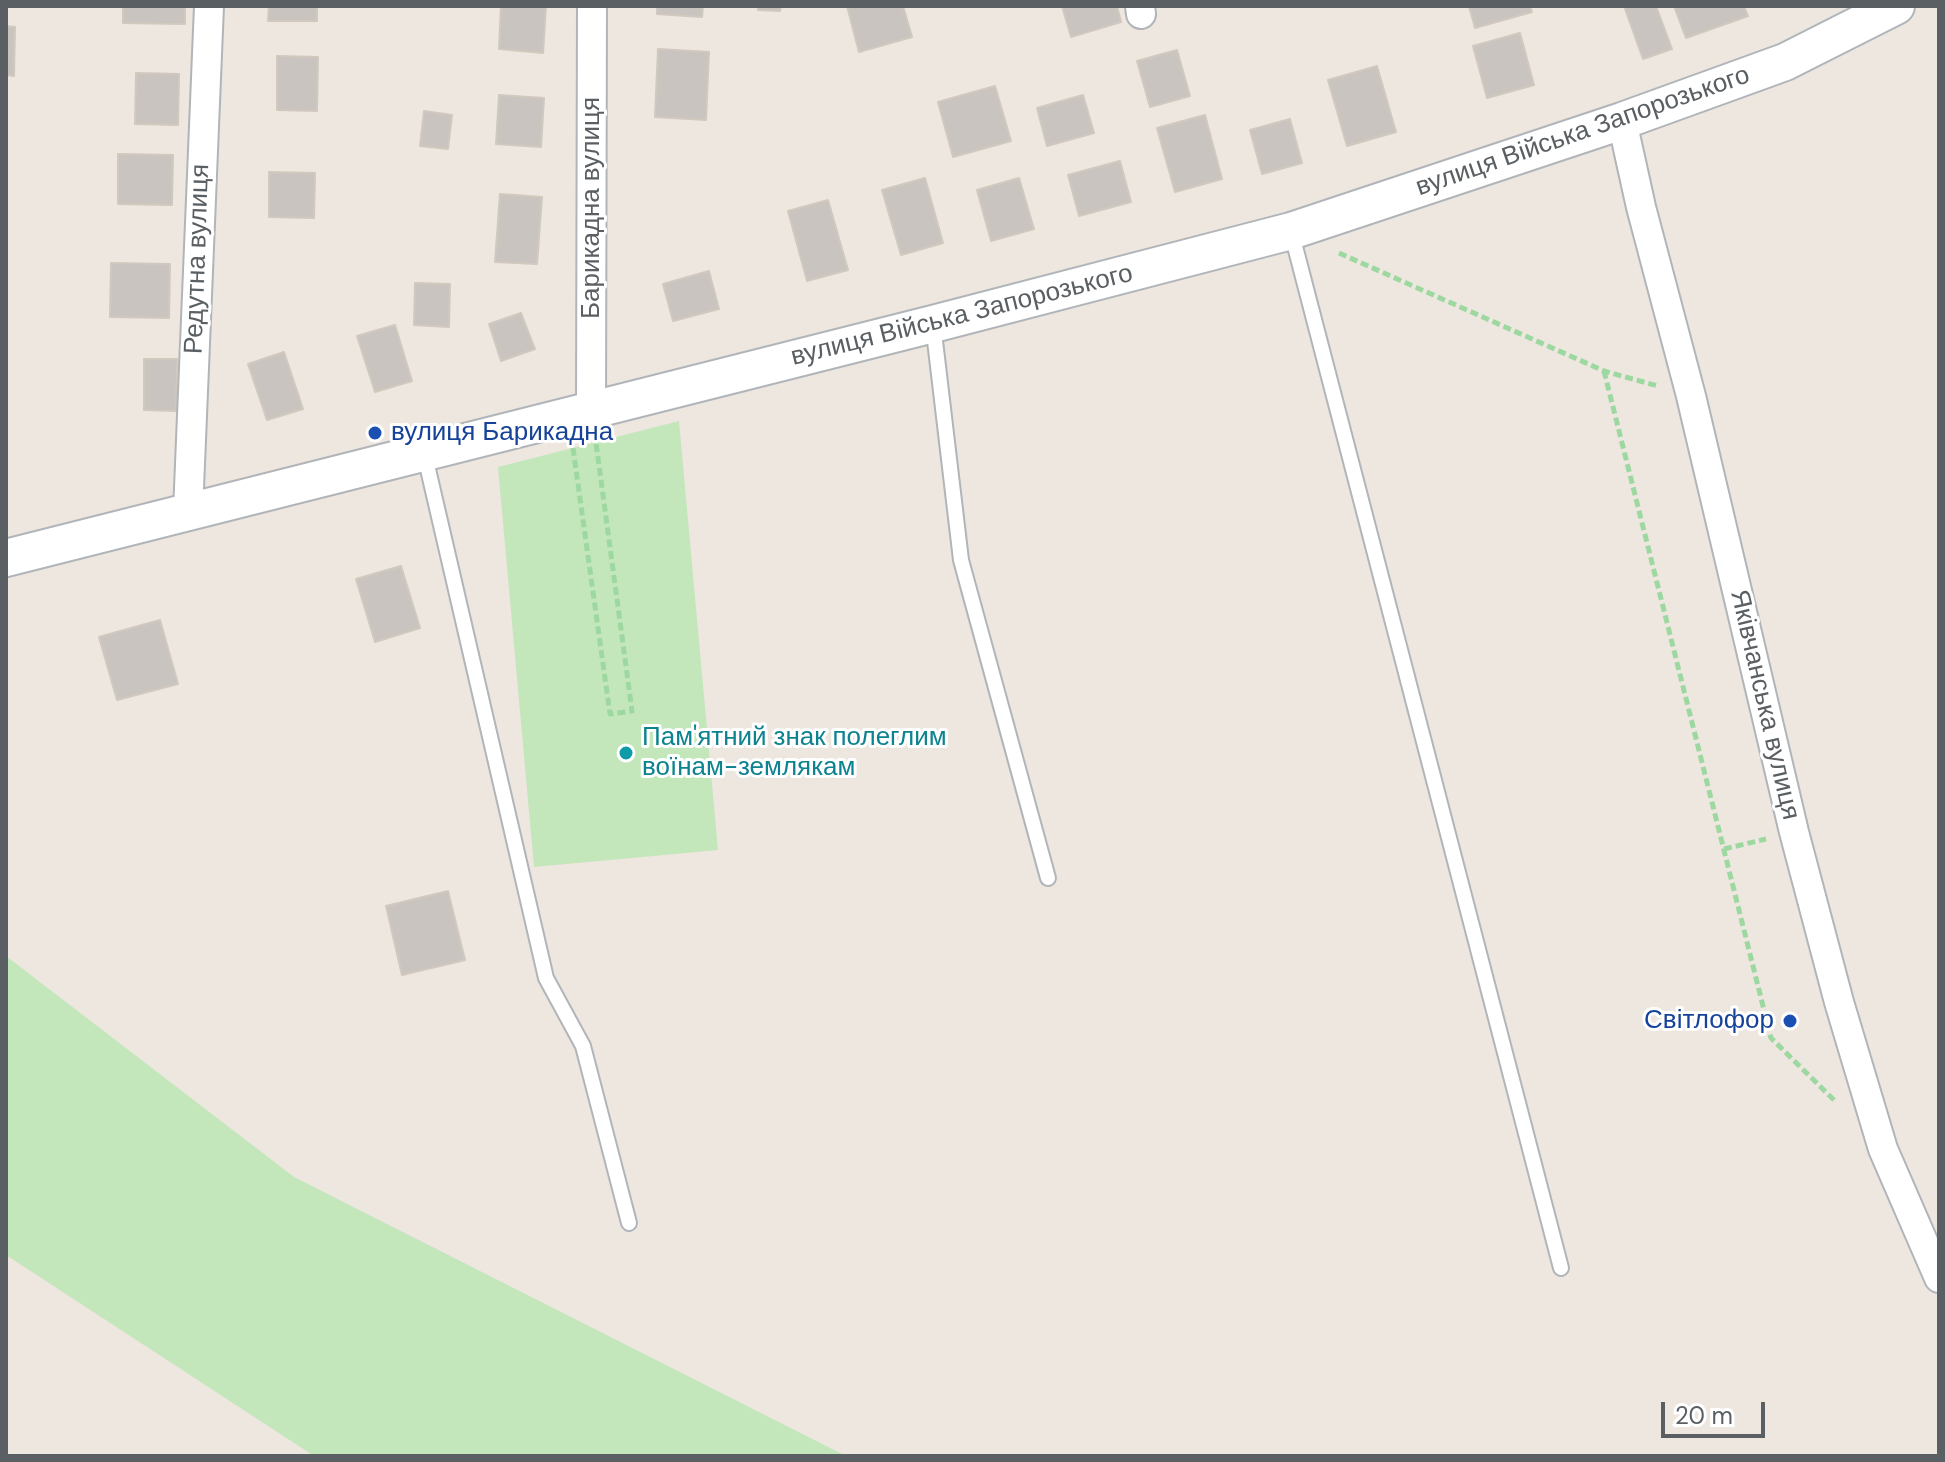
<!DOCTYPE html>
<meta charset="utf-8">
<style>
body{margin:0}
#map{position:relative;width:1945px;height:1462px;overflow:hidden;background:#ede7e0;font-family:"DM Sans",sans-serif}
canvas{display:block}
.frame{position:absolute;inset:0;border:8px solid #595f62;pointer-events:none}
.scale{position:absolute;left:1661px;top:1402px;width:104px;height:36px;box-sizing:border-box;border:4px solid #595f62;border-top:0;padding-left:10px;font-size:24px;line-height:28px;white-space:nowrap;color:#595f62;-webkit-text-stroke:6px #fff;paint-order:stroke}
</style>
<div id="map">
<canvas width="1945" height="1462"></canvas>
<div class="frame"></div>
<div class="scale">20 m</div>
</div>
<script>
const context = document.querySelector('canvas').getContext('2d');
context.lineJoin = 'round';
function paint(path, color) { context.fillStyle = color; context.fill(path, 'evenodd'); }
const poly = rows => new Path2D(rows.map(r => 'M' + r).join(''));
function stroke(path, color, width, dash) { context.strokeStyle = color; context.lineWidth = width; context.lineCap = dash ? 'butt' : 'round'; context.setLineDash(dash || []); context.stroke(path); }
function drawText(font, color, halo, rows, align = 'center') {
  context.font = font + ' "DM Sans",sans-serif'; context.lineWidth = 6; context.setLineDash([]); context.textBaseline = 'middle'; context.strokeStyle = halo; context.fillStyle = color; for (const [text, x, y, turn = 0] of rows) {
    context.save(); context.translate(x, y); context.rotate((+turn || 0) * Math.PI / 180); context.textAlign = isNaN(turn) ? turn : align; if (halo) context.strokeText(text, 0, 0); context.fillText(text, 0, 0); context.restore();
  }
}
paint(poly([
 [679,421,718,850,534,867,498,467],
 [6,956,294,1177,846,1456,314,1456,6,1255]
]), '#c4e6bb');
const building = poly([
 [123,6,185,6,185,24,123,23,123,6],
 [269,6,317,6,317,21,268,21,269,6],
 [501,6,546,6,543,53,499,49,501,6],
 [657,6,703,6,702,17,657,14,657,6],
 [758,6,781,6,780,11,758,10,758,6],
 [847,6,903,6,912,37,859,52,847,6],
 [1062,6,1117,6,1121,22,1071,37,1062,6],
 [1469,6,1530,6,1532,12,1475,28,1469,6],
 [1624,6,1656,6,1672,49,1643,59,1624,6],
 [1674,6,1744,6,1748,16,1686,38,1674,6],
 [6,26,15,27,14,76,6,75,6,26],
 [1520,33,1534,85,1487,98,1473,46,1520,33],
 [658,49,709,52,706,120,655,117,658,49],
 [1177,50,1190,96,1150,107,1137,61,1177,50],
 [277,56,318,57,317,111,277,110,277,56],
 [1377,66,1396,132,1347,146,1328,80,1377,66],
 [136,73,179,74,178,125,135,124,136,73],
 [995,86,1011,141,953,157,938,102,995,86],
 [499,95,544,98,541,147,496,144,499,95],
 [1083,95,1094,133,1047,146,1037,108,1083,95],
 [424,111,452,115,448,149,420,146,424,111],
 [1205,115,1222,179,1175,192,1157,128,1205,115],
 [1290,119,1302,163,1262,174,1250,130,1290,119],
 [118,154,173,155,172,205,118,204,118,154],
 [1120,161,1131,202,1079,216,1068,175,1120,161],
 [269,172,315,173,314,218,269,217,269,172],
 [925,178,943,243,901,255,882,190,925,178],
 [1019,178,1034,229,991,241,977,190,1019,178],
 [500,194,542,197,537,264,495,262,500,194],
 [828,200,848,270,807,281,788,211,828,200],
 [111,263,170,264,169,318,110,317,111,263],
 [709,271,719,309,673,321,663,284,709,271],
 [415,283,450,284,449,327,414,325,415,283],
 [521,313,535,349,501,361,489,324,521,313],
 [395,325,412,381,375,392,357,336,395,325],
 [284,352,303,409,267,420,248,364,284,352],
 [144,359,177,359,176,411,144,410,144,359],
 [401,566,420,628,375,642,356,579,401,566],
 [160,620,178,684,117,700,99,637,160,620],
 [448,891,465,960,402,975,386,906,448,891]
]);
paint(building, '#c9c4bf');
stroke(building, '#d1c8be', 2);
const service = poly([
 [1291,231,1561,1268],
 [933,324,961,560,1048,878],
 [424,452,546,978,583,1046,629,1223]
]);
const minor = poly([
 [1140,6,1141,14],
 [1622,121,1641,207,1691,396,1794,832,1839,1002,1883,1149,1939,1278],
 [591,410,592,6],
 [188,512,209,6]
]);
const tertiary = poly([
 [6,558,933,324,1291,231,1622,121,1785,62,1896,6]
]);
stroke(service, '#b1b5b9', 18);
stroke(minor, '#b1b5b9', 32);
stroke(tertiary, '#b1b5b9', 40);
stroke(poly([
 [1339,253,1604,371,1658,386],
 [1604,371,1771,1038,1836,1102],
 [573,448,610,714,632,711,596,443],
 [1724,849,1766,839]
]), '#9ed8a1', 5, [8, 4]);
stroke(service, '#fff', 14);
stroke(minor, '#fff', 28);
stroke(tertiary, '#fff', 36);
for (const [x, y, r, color] of [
 [375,433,8,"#1a4fb4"],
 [626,753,8,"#0f9aa8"],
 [1790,1021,8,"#1a4fb4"]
]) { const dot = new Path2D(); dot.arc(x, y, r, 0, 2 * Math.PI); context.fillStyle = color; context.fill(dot); stroke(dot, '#fff', 3); }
drawText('26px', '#595f62', '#fff', [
 ["вулиця Війська Запорозького",1583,132,-19],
 ["Барикадна вулиця",592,208,-90],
 ["Редутна вулиця",198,259,-88],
 ["вулиця Війська Запорозького",962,316,-14],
 ["Яківчанська вулиця",1764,705,77]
]);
drawText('26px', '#164399', '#fff', [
 ["вулиця Барикадна",391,433],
 ["Світлофор",1774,1021,"right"]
], 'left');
drawText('26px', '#0d838f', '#fff', [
 ["Пам'ятний знак полеглим",642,738],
 ["воїнам-землякам",642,768]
], 'left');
</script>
